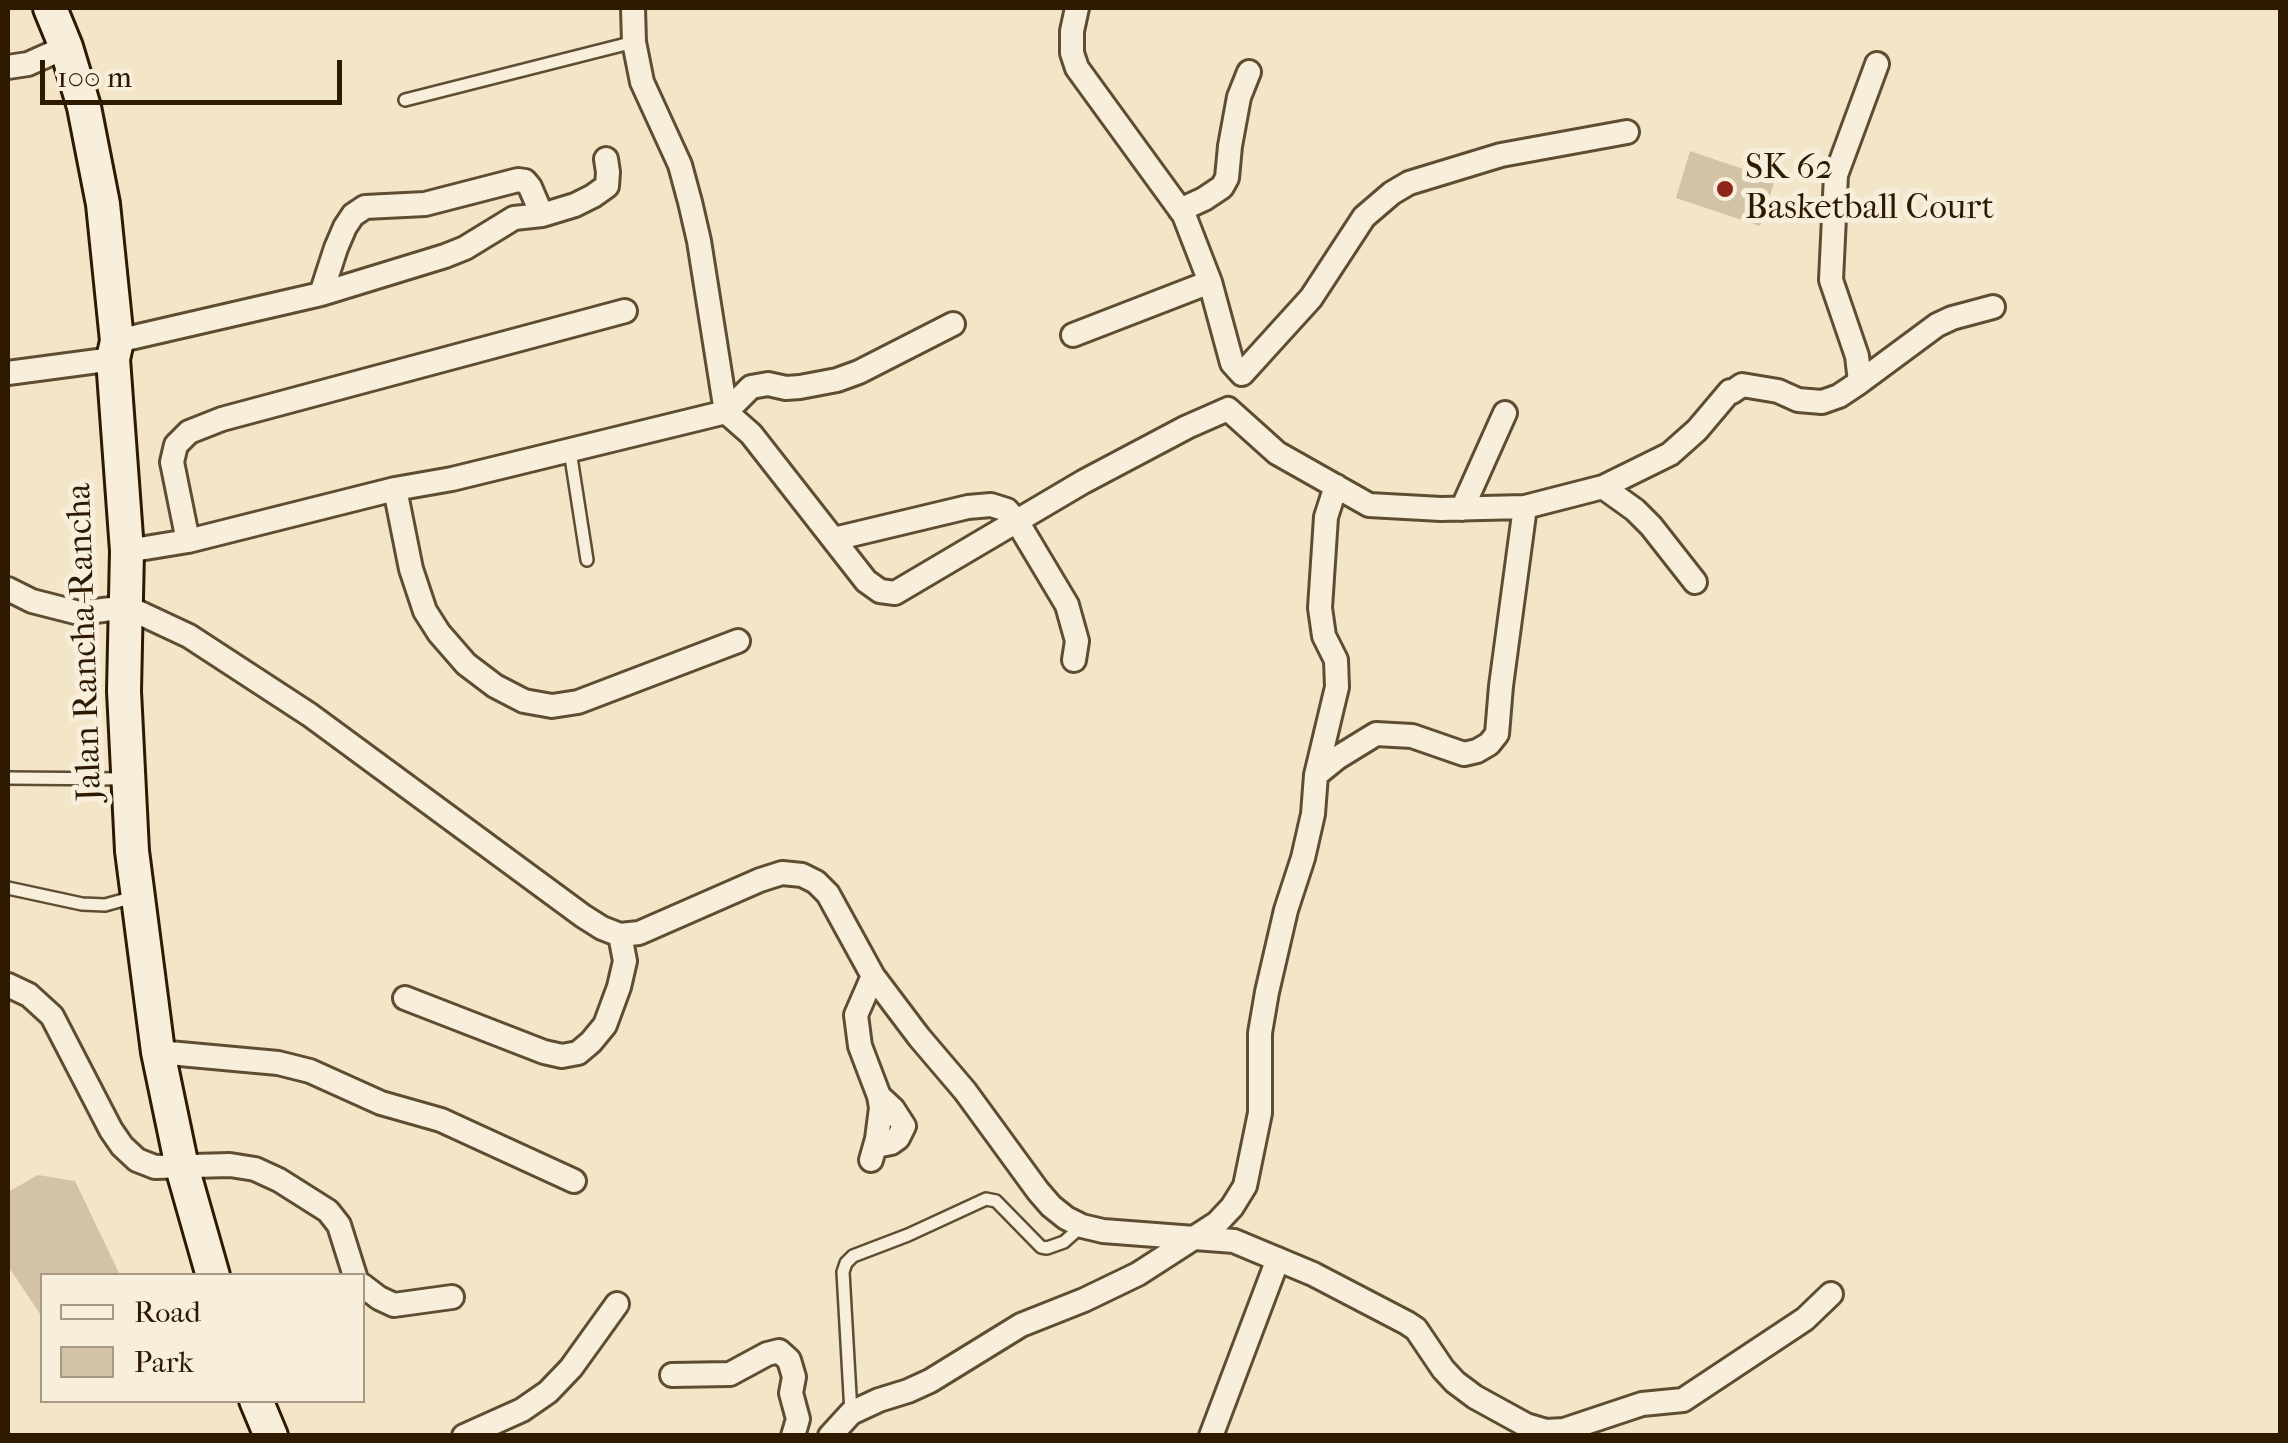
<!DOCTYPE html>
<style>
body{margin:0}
#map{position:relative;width:2288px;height:1443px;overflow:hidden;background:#f3e5c8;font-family:"IM FELL French Canon",serif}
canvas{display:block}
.frame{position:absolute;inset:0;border:10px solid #2e1a00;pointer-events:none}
.legend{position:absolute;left:40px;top:1273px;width:325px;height:130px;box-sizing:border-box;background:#f7eedb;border:2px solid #a79983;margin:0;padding:12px 18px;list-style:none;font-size:30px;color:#2e1a00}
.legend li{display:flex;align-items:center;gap:20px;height:50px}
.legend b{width:50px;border:2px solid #a79983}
.scale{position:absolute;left:40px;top:60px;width:302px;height:45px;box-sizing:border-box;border:5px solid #2e1a00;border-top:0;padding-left:12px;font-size:30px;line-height:35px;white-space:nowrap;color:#2e1a00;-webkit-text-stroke:8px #f7eedb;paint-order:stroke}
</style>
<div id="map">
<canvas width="2288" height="1443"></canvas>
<div class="frame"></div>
<ul class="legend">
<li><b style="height:12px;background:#f7eedb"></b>Road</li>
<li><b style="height:28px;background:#d2c2a6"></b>Park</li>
</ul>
<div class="scale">100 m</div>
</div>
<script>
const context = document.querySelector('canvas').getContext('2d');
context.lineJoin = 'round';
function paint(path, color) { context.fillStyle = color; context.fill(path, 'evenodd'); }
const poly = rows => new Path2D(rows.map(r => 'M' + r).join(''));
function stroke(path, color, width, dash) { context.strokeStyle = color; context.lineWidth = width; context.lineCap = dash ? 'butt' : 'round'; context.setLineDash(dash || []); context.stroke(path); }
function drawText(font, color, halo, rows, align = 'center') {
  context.font = font + ' "IM FELL French Canon",serif'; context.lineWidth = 10; context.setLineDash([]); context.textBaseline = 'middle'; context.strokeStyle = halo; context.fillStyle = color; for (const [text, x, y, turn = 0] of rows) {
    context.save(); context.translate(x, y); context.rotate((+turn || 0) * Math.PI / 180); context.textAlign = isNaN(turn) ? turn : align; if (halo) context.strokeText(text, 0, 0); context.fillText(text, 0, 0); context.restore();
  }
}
paint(poly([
 [1690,151,1775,180,1760,226,1676,198],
 [38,1175,75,1181,120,1275,42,1276,42,1317,8,1266,8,1192]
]), '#d2c2a6');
const lane = poly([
 [405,100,634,42],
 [570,451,587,560],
 [8,778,125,779],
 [8,888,82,904,105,905,134,897],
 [851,1413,843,1272,846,1263,853,1256,908,1235,986,1199,996,1201,1041,1247,1047,1248,1064,1242,1082,1226]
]);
const street = poly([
 [633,8,634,42,642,82,680,165,690,202,699,241,726,412],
 [1077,8,1072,31,1072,53,1077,68,1184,215,1210,282,1232,363,1242,374,1311,298,1364,217,1392,193,1409,183,1501,155,1627,132],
 [8,67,28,64,66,47],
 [1180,210,1204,199,1222,187,1227,178,1230,146,1239,97,1249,72],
 [321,294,336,248,345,227,353,215,365,207,425,204,518,180,525,181,530,187,542,215],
 [1073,335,1210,282],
 [117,341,321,294,445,256,465,248,514,218,542,215,575,205,593,196,607,186,608,172,606,159],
 [8,373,113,359],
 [1860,382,1937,325,1952,318,1993,307],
 [726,412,751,387,768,384,786,388,800,387,837,380,859,372,953,324],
 [1603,487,1635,510,1651,526,1695,582],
 [395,489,411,569,425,611,439,633,466,664,495,686,524,701,552,706,578,702,738,641],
 [1462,509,1505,413],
 [834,539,968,507,991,505,1007,510,1018,523,1067,605,1077,641,1074,660],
 [188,541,172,462,176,445,189,432,222,419,625,311],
 [127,551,188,541,395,489,452,479,726,412,751,434,866,581,880,591,895,593,1083,482,1187,427,1228,409,1277,453,1369,505,1441,509,1525,507,1603,487,1670,454,1697,430,1730,391,1732,392,1742,385,1778,391,1798,400,1822,402,1839,396,1860,382,1857,356,1831,280,1836,175,1877,64],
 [8,589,32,601,79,613,127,607,189,636,310,715,583,916,602,928,620,935,639,933,760,880,782,873,802,875,816,882,828,894,873,976,919,1037,965,1091,1038,1191,1051,1206,1066,1218,1082,1226,1103,1231,1234,1241,1313,1274,1407,1323,1416,1329,1443,1369,1455,1382,1475,1397,1526,1425,1546,1431,1564,1430,1642,1404,1683,1400,1805,1319,1831,1294],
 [1316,775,1337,758,1376,734,1412,736,1464,754,1477,751,1489,744,1497,734,1501,686,1525,507],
 [8,985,29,995,52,1016,111,1130,122,1146,137,1160,155,1167,230,1165,255,1169,279,1180,328,1211,339,1225,355,1276],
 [405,998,544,1052,562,1056,578,1053,591,1042,605,1025,619,987,625,961,620,935],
 [158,1052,278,1063,310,1071,381,1103,441,1120,574,1181],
 [876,1146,891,1143,898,1138,904,1126,893,1109,879,1096],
 [871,1160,877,1139,881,1108,879,1096,860,1046,856,1015,873,976],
 [362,1285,379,1298,394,1305,452,1297],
 [672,1375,730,1374,767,1354,779,1351,789,1360,794,1377,791,1393,798,1419,793,1436],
 [464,1436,522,1410,548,1392,571,1368,617,1304],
 [830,1436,851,1413,879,1400,908,1391,930,1381,1021,1325,1084,1300,1138,1274,1217,1223,1232,1207,1245,1186,1260,1113,1260,1033,1267,992,1286,910,1303,858,1313,814,1316,775,1337,687,1336,660,1324,636,1320,608,1326,517,1336,486],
 [1211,1436,1278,1259]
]);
const secondary = poly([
 [50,8,66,47,84,107,103,204,117,341,113,359,127,551,124,691,132,851,158,1052,182,1167,213,1276],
 [256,1400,271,1436]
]);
stroke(lane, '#5f4d32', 16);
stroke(street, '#5f4d32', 28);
stroke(secondary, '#2e1a00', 38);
stroke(lane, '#f7eedb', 11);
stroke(street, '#f7eedb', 22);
stroke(secondary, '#f7eedb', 32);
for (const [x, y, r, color] of [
 [1725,189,10,"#8f2418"]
]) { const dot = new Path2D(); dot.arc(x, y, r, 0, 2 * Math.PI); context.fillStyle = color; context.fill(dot); stroke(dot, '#f7eedb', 4); }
drawText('35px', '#2e1a00', '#f7eedb', [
 ["SK 62",1745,169],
 ["Basketball Court",1745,209]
], 'left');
drawText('35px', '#2e1a00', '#f7eedb', [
 ["Jalan Rancha-Rancha",86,642,-92]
]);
</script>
